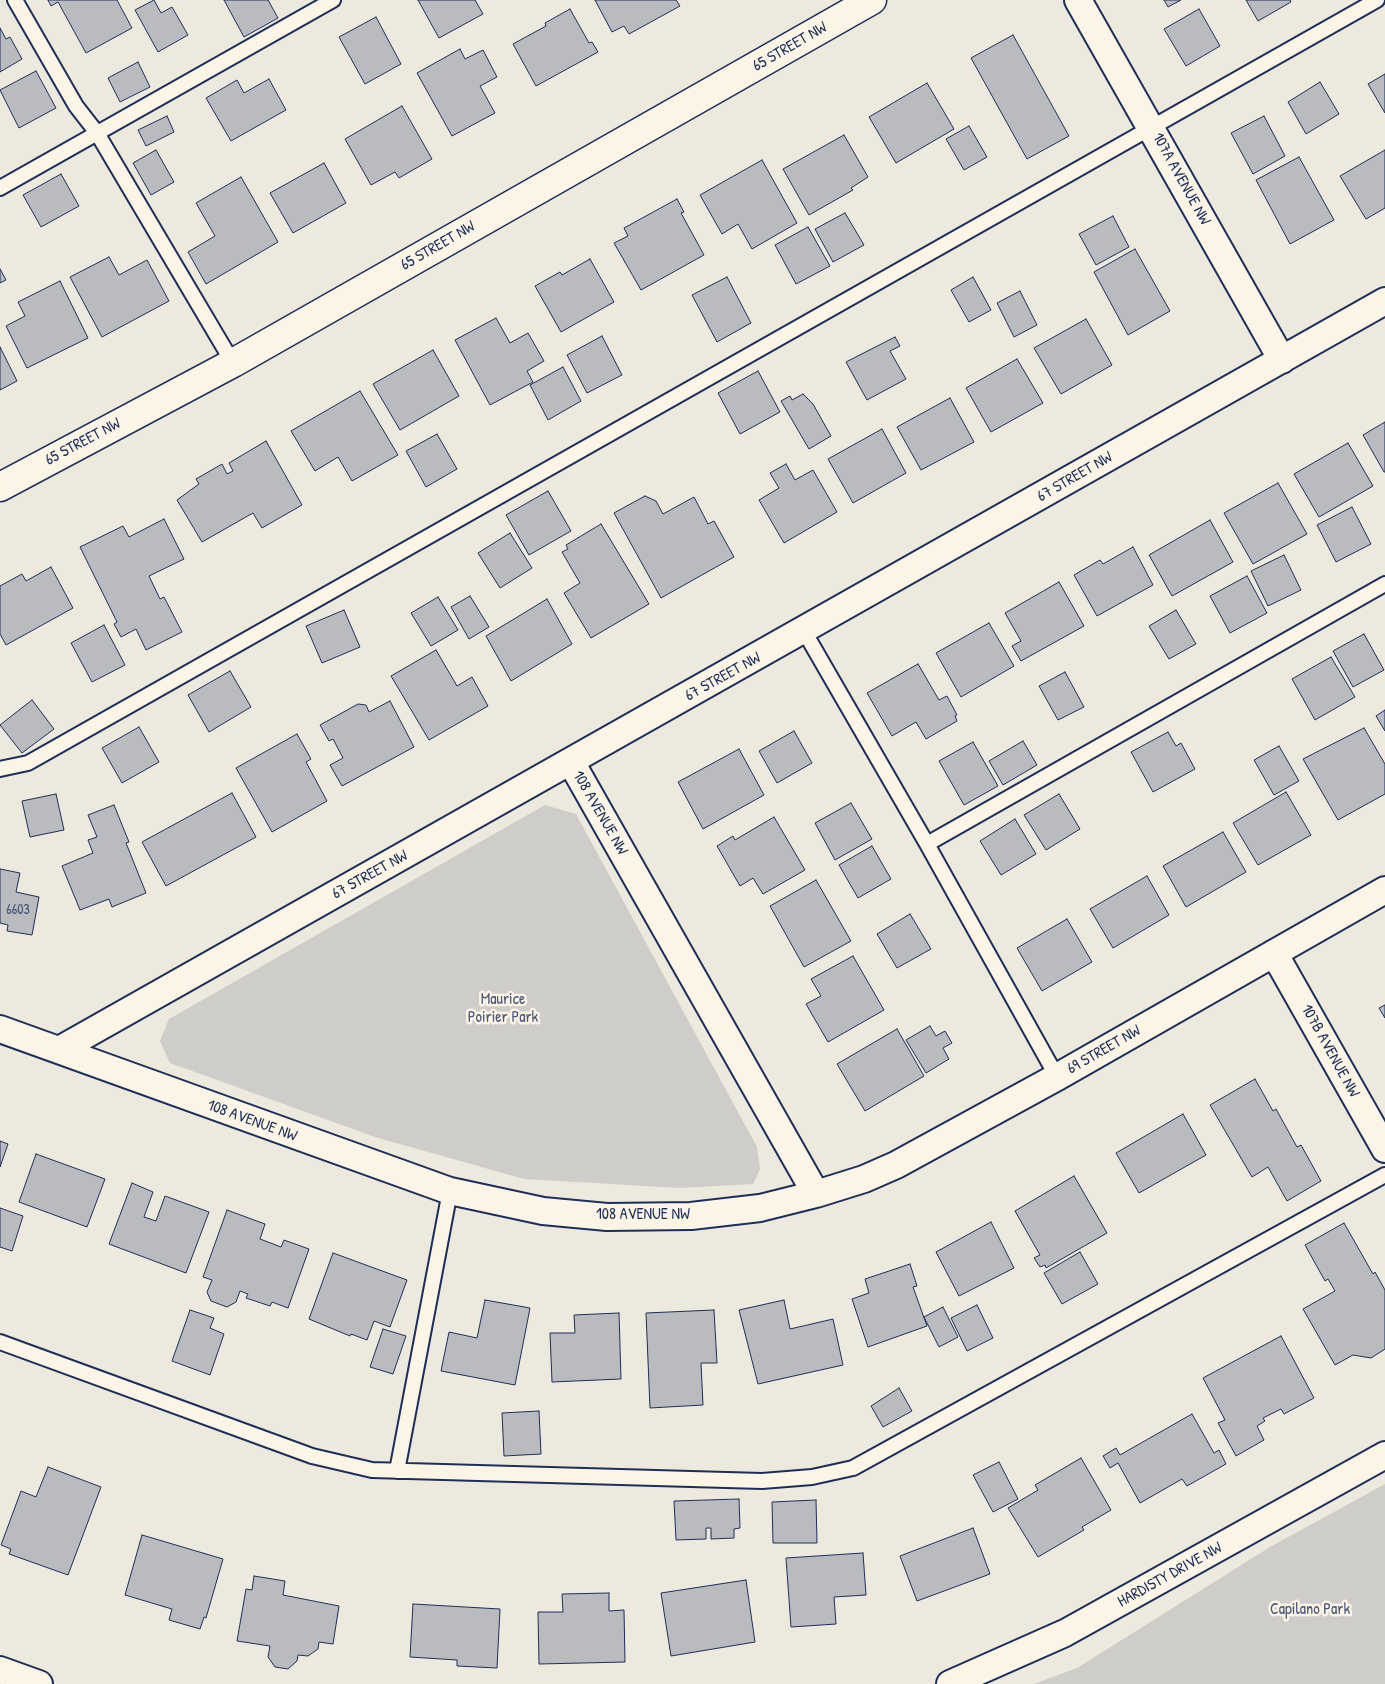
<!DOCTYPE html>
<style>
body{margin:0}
canvas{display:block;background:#eee9dd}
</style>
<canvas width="1385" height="1684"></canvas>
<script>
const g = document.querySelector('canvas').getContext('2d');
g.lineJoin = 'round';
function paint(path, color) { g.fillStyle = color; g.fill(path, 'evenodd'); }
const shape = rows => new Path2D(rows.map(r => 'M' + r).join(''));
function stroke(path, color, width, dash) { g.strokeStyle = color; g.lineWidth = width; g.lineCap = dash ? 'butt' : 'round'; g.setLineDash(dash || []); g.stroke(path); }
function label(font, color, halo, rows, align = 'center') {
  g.font = font + ' "Patrick Hand",sans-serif'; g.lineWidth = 5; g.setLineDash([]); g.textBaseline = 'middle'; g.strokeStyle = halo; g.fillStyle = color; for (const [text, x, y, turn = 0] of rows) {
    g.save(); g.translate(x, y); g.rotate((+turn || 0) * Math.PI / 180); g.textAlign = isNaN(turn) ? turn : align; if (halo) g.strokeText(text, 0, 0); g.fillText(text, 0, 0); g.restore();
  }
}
paint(shape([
 [545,805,576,814,757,1147,760,1169,753,1184,680,1188,524,1179,375,1137,170,1063,160,1041,169,1019],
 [1385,1484,1385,1684,1034,1684,1077,1668,1270,1547]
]), '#cfcdca');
const building = shape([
 [48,0,117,0,132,28,86,53,58,2,51,6,48,0],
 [154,0,161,13,172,7,188,35,158,52,135,10,154,0],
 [224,0,268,0,278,18,244,37,224,0],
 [418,0,475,0,483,14,439,38,418,0],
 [595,0,676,0,680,6,629,34,624,26,612,32,595,0],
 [1164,0,1181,0,1168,7,1164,0],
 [1246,0,1290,0,1291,2,1258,21,1246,0],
 [570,9,589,43,592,42,598,52,536,86,513,44,546,26,545,23,570,9],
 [1199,9,1220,46,1186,66,1164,29,1199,9],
 [376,17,401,64,365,84,339,37,376,17],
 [0,28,6,39,10,37,22,59,0,72,0,28],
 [1013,35,1069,136,1027,159,971,58,1013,35],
 [460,49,465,59,483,50,497,77,480,86,495,113,452,136,417,73,460,49],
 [138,62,150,87,120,102,108,78,138,62],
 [36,71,56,108,19,128,0,90,36,71],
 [1385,74,1385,113,1368,84,1385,74],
 [269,79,286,110,231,141,206,98,237,80,244,93,269,79],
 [1320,82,1339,114,1306,134,1288,102,1320,82],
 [927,83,954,129,896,163,869,117,927,83],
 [402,106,432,159,399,178,395,172,371,185,345,139,402,106],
 [167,116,174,132,146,146,138,130,167,116],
 [1264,116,1285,156,1253,174,1231,133,1264,116],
 [969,126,987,157,964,170,946,139,969,126],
 [844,135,868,177,851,188,853,190,809,215,783,169,844,135],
 [156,150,174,182,151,195,133,163,156,150],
 [1385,150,1385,208,1366,219,1340,176,1385,150],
 [1299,157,1334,220,1290,244,1256,180,1299,157],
 [762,160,797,223,752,249,738,224,722,234,700,195,762,160],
 [324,163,346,203,293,233,270,193,324,163],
 [61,174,79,206,41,227,23,195,61,174],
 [241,177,278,242,206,284,188,252,215,236,196,203,241,177],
 [677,199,684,212,681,213,704,255,641,290,614,243,628,236,624,228,677,199],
 [845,213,864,245,833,262,815,229,845,213],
 [1113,216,1129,247,1096,265,1079,234,1113,216],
 [808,227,830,266,796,284,775,245,808,227],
 [1135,249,1170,311,1128,335,1094,272,1135,249],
 [109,257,119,275,147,260,169,301,102,337,70,277,109,257],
 [590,259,614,302,561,332,535,286,560,272,562,275,590,259],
 [0,269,6,280,0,283,0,269],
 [727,277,751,323,717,342,692,295,727,277],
 [973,277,991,310,969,322,951,290,973,277],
 [60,281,88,338,27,368,6,326,25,316,18,302,60,281],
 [1020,291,1037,325,1014,337,997,303,1020,291],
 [496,318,510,343,528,333,544,361,527,371,533,382,490,405,455,340,496,318],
 [1086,319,1112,365,1061,394,1034,348,1086,319],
 [602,336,622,375,587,393,567,355,602,336],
 [895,337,900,346,890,351,906,379,867,400,846,362,895,337],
 [0,347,17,381,0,390,0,347],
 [433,350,459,396,400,430,373,384,433,350],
 [1017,359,1043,403,991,432,966,388,1017,359],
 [563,367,581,401,548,420,530,385,563,367],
 [758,371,780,412,740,434,718,393,758,371],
 [360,391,398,455,352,481,338,457,315,471,291,431,360,391],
 [803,394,813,404,831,436,809,449,781,401,790,396,792,400,803,394],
 [950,398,974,442,921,470,897,427,950,398],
 [1385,422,1385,472,1384,472,1363,435,1385,422],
 [882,429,906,473,853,503,828,459,882,429],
 [437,434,457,469,426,487,406,451,437,434],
 [266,441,302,505,262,528,253,513,202,542,177,500,199,484,196,479,222,464,227,474,233,471,229,463,266,441],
 [1348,443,1373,486,1319,517,1294,474,1348,443],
 [786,464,795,480,813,470,837,512,784,543,759,500,779,488,770,473,786,464],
 [1278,483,1307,534,1253,564,1224,513,1278,483],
 [548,491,571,531,529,555,506,515,548,491],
 [645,496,656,501,663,514,694,497,708,524,714,521,734,557,661,598,614,513,645,496],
 [1352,507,1371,544,1336,562,1317,525,1352,507],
 [164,519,184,559,149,576,160,599,164,597,182,632,146,650,136,629,121,637,114,624,117,622,80,547,123,526,129,537,164,519],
 [1210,520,1233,562,1172,596,1149,555,1210,520],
 [601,524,649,604,591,638,564,593,580,583,562,552,568,549,566,545,601,524],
 [510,533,532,568,500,588,478,553,510,533],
 [1133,547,1153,585,1097,616,1074,575,1100,560,1103,564,1133,547],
 [1284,555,1301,590,1268,606,1251,571,1284,555],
 [51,567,73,608,6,645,0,634,0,586,22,574,26,581,51,567],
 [1247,576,1267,613,1230,633,1210,596,1247,576],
 [1059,582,1084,626,1021,661,1012,646,1021,641,1005,613,1059,582],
 [470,596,489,627,469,639,451,607,470,596],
 [438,597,458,630,431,646,411,613,438,597],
 [547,599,572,644,511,681,486,636,547,599],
 [344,610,360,647,322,663,306,626,344,610],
 [1176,610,1196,644,1169,659,1149,626,1176,610],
 [989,623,1014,666,961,697,936,653,989,623],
 [104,625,125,665,92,682,71,643,104,625],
 [1364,634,1384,670,1353,687,1333,651,1364,634],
 [436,650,457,686,472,677,488,706,429,740,391,676,436,650],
 [1331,657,1355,697,1315,720,1292,679,1331,657],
 [918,664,939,700,947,696,957,715,955,716,957,721,926,739,916,722,892,736,867,693,918,664],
 [230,671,251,707,209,732,188,695,230,671],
 [1065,672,1084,707,1058,720,1039,686,1065,672],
 [32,700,54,729,22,753,0,725,32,700],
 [390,701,414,747,342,786,330,765,343,758,333,739,329,741,320,725,358,704,366,705,369,712,390,701],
 [1385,710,1385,731,1376,716,1385,710],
 [139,727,159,762,122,783,102,748,139,727],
 [1364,728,1385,764,1385,794,1338,820,1303,759,1364,728],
 [794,731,812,763,777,783,759,751,794,731],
 [1168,732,1176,746,1181,743,1195,769,1153,792,1131,752,1168,732],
 [297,734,311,759,306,762,327,801,272,832,236,768,297,734],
 [1023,741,1037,765,1003,785,989,761,1023,741],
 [973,742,998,786,964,805,939,761,973,742],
 [1279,746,1299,781,1274,795,1254,760,1279,746],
 [739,749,764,795,703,829,678,782,739,749],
 [1286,792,1311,835,1258,865,1233,823,1286,792],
 [232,793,256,837,166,886,142,842,232,793],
 [56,794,64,830,30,837,22,801,56,794],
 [1059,794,1080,829,1046,850,1024,815,1059,794],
 [851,803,872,839,835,860,815,823,851,803],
 [114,805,129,842,126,843,146,893,112,907,109,899,80,910,62,866,93,853,88,840,97,837,88,815,114,805],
 [774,817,805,870,763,894,753,878,740,886,717,846,733,836,735,840,774,817],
 [1015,819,1036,854,1001,875,980,841,1015,819],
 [1223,832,1246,872,1186,907,1163,866,1223,832],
 [872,846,891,879,858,898,839,865,872,846],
 [0,869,20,873,16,892,39,897,32,935,7,931,8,925,0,923,0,869],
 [1147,876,1169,915,1113,948,1090,909,1147,876],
 [816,880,851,941,804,967,770,906,816,880],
 [910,914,931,949,897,968,877,934,910,914],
 [1067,919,1092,962,1042,991,1017,948,1067,919],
 [853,956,884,1010,828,1042,806,1004,821,996,811,979,853,956],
 [1385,1005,1385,1018,1379,1008,1385,1005],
 [930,1026,936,1036,945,1031,952,1043,943,1048,949,1059,926,1073,906,1040,930,1026],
 [897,1029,924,1076,865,1111,837,1064,897,1029],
 [1255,1079,1273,1111,1276,1109,1297,1147,1301,1145,1321,1181,1287,1201,1268,1167,1252,1177,1210,1105,1255,1079],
 [1183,1114,1206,1155,1139,1193,1116,1153,1183,1114],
 [0,1141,8,1144,0,1167,0,1141],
 [36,1154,105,1179,87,1227,19,1202,36,1154],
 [1074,1176,1107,1233,1046,1268,1045,1265,1040,1267,1034,1258,1040,1255,1015,1211,1074,1176],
 [132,1183,153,1192,144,1217,156,1221,165,1196,209,1212,186,1273,109,1244,132,1183],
 [0,1208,23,1216,12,1251,0,1247,0,1208],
 [227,1210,265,1224,260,1239,281,1247,284,1240,309,1249,288,1308,272,1302,270,1306,246,1298,248,1294,240,1291,236,1302,227,1307,211,1301,207,1292,212,1280,203,1277,227,1210],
 [991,1222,1014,1268,959,1296,936,1252,991,1222],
 [1344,1223,1373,1274,1375,1272,1385,1290,1385,1349,1371,1358,1353,1355,1335,1365,1303,1309,1335,1291,1328,1279,1325,1281,1305,1245,1344,1223],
 [1080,1252,1098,1284,1062,1304,1044,1273,1080,1252],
 [333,1253,407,1280,390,1327,374,1321,367,1340,351,1334,350,1336,309,1319,333,1253],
 [910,1264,917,1286,913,1287,927,1326,868,1347,852,1299,869,1293,865,1279,910,1264],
 [485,1300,530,1308,515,1385,441,1371,449,1332,477,1338,485,1300],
 [784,1300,790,1329,833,1319,843,1365,758,1384,739,1310,784,1300],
 [977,1305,993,1338,967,1351,951,1318,977,1305],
 [943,1307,958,1337,939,1347,924,1317,943,1307],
 [190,1310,214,1318,210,1328,224,1334,210,1375,172,1361,190,1310],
 [714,1310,717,1363,701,1363,703,1405,650,1408,646,1313,714,1310],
 [619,1313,621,1379,552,1382,550,1333,575,1333,574,1315,619,1313],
 [383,1329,406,1336,393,1374,370,1367,383,1329],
 [1281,1336,1314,1398,1284,1414,1281,1409,1263,1418,1265,1421,1257,1426,1264,1440,1236,1456,1218,1423,1225,1420,1203,1378,1281,1336],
 [899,1388,912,1411,883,1427,871,1406,899,1388],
 [539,1411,541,1454,504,1456,502,1413,539,1411],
 [1192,1414,1214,1453,1219,1450,1226,1464,1187,1486,1182,1479,1140,1503,1118,1463,1110,1468,1103,1456,1116,1448,1120,1455,1192,1414],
 [1081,1458,1111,1510,1082,1527,1084,1530,1038,1557,1008,1508,1038,1490,1035,1485,1081,1458],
 [999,1462,1018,1499,993,1512,973,1475,999,1462],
 [48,1467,101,1487,68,1575,9,1554,11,1549,1,1545,21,1491,36,1497,48,1467],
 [739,1499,740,1528,734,1529,734,1538,711,1539,711,1528,706,1528,706,1539,676,1540,674,1501,739,1499],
 [816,1500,817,1543,773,1543,772,1502,816,1500],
 [973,1528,990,1574,917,1601,900,1556,973,1528],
 [142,1535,223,1559,206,1618,204,1617,200,1629,169,1620,172,1609,125,1595,142,1535],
 [863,1553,866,1595,834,1597,836,1624,791,1627,786,1558,863,1553],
 [254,1576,285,1581,283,1595,339,1606,333,1644,319,1642,318,1649,308,1656,298,1655,297,1661,288,1669,275,1667,268,1657,270,1646,237,1641,246,1589,252,1590,254,1576],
 [746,1580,755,1642,671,1656,661,1593,746,1580],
 [609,1593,609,1611,624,1610,625,1662,539,1664,538,1612,563,1612,562,1594,609,1593],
 [413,1604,500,1609,497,1668,457,1666,457,1660,410,1657,413,1604]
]);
paint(building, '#babbbe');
stroke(building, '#1b2f5e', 1);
const service = shape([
 [15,0,76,106,97,133,233,363],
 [0,188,333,0],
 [804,631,927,844,1057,1077],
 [0,769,28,763,1377,0],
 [927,844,1385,584],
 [0,1342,312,1456,372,1470,762,1481,812,1477,853,1468,1385,1175],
 [397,1471,450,1191]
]);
const minor = shape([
 [1078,0,1282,360],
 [571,762,816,1194],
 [1274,953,1385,1149],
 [0,1029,450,1191,543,1211,607,1217,691,1216,760,1208,816,1194,864,1179,896,1165,1057,1077,1385,890],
 [59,1050,1385,301],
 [0,1670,39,1684],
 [950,1684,1065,1633,1385,1455]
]);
const tertiary = shape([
 [0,487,233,363,872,0]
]);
stroke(service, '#1b2f5e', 18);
stroke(minor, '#1b2f5e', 30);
stroke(tertiary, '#1b2f5e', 31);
stroke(service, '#fcf5e5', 14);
stroke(minor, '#fcf5e5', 26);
stroke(tertiary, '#fcf5e5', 28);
label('14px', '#435276', null, [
 ["6603",18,910]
]);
label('16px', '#1b2f5e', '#fcf5e5', [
 ["65 STREET NW",790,47,-30],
 ["107A AVENUE NW",1181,179,61],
 ["65 STREET NW",438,246,-30],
 ["65 STREET NW",83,442,-28],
 ["67 STREET NW",1075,477,-30],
 ["67 STREET NW",723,677,-29],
 ["108 AVENUE NW",600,813,60],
 ["67 STREET NW",370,875,-29],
 ["69 STREET NW",1104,1050,-30],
 ["107B AVENUE NW",1330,1051,61],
 ["108 AVENUE NW",252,1121,20],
 ["108 AVENUE NW",643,1215],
 ["HARDISTY DRIVE NW",1170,1575,-29]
]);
label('16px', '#485679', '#fcf5e5', [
 ["Maurice",503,1000],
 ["Poirier Park",503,1018],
 ["Capilano Park",1310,1610]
]);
</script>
